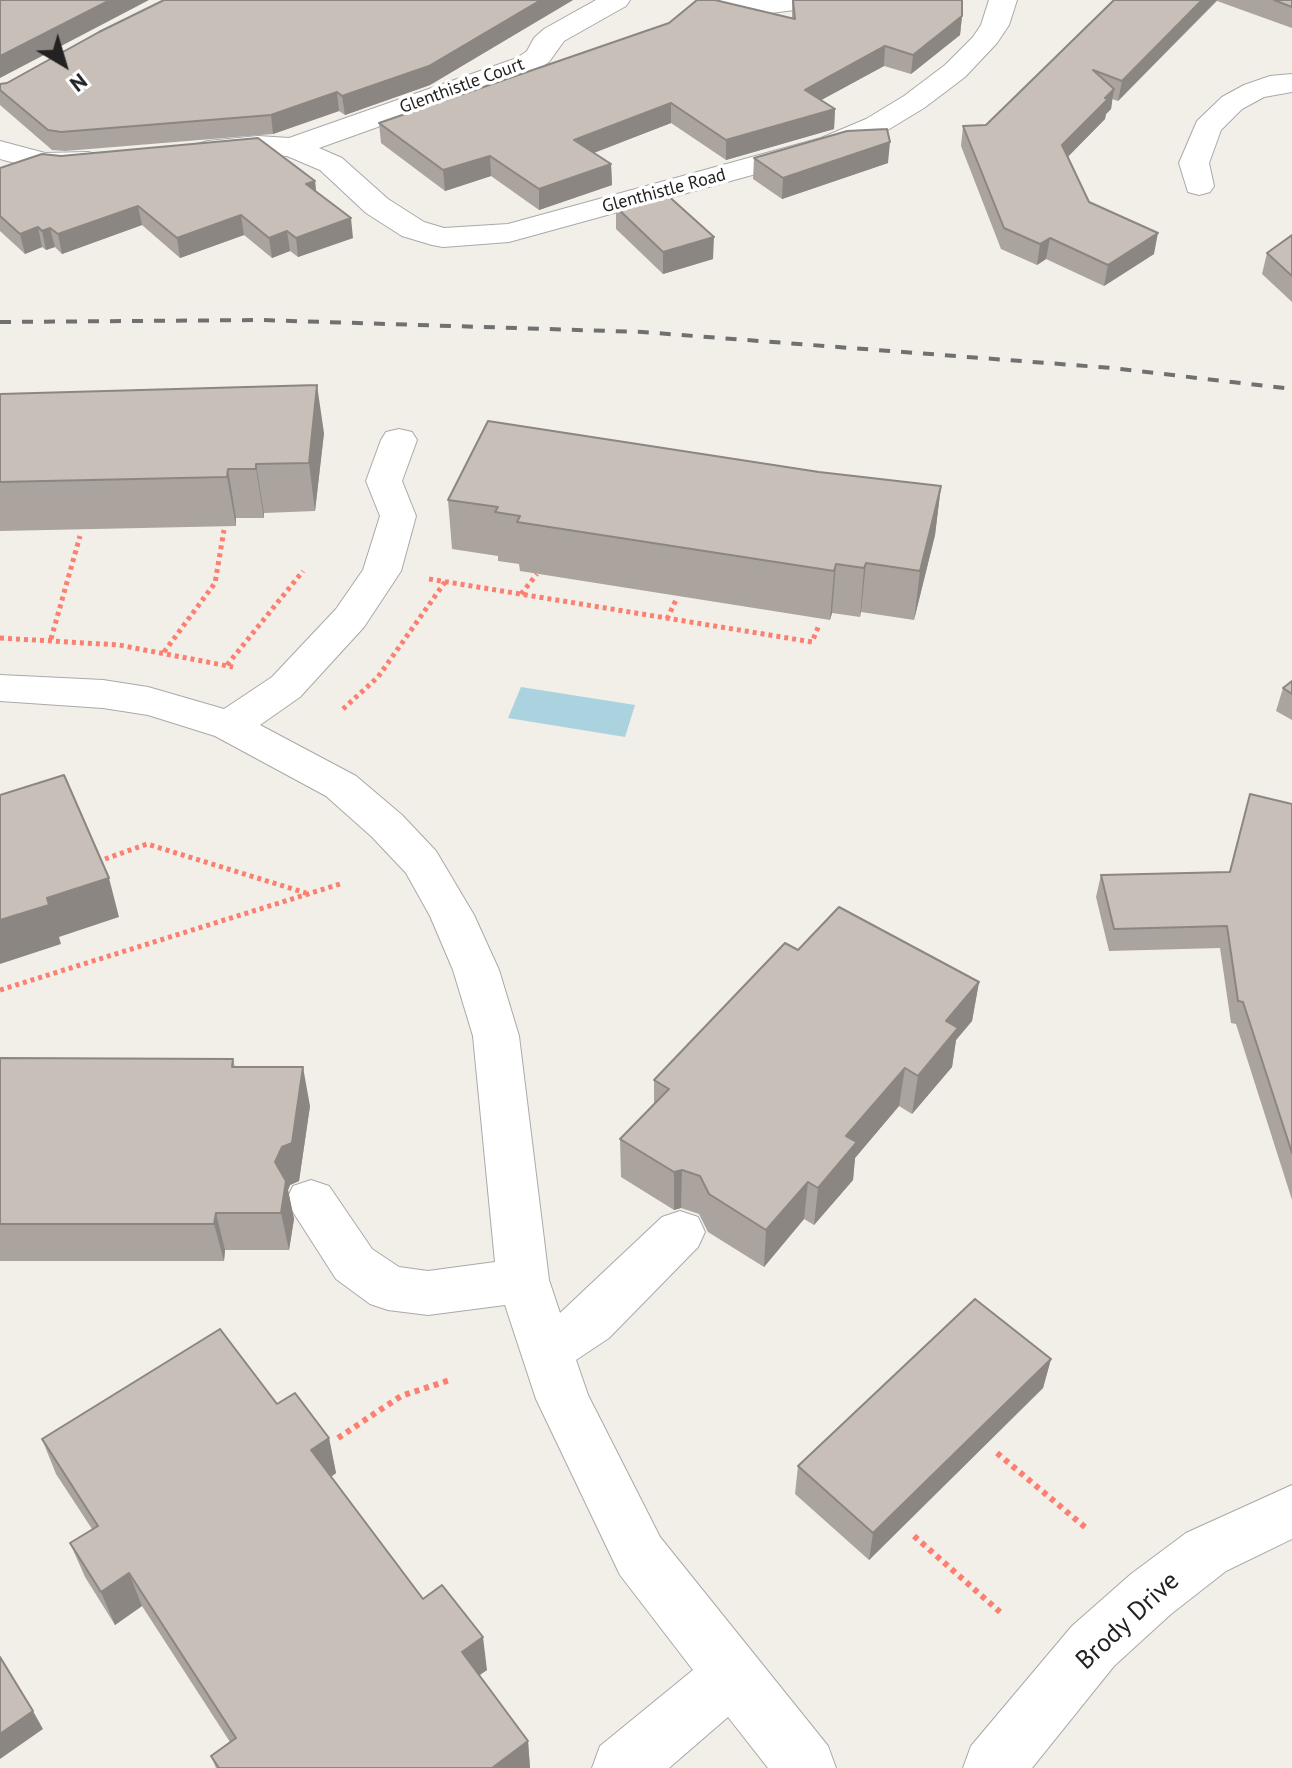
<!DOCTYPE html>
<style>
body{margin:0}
#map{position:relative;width:1292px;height:1768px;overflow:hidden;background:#f2efe9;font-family:"PT Sans",sans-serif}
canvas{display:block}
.north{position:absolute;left:24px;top:24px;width:80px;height:80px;-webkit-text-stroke:6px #fff;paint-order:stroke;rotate:142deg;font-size:22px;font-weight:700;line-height:32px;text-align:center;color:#222}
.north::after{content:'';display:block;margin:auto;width:28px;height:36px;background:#222;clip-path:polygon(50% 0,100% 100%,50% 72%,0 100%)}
</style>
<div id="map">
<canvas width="1292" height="1768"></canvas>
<div class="north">N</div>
</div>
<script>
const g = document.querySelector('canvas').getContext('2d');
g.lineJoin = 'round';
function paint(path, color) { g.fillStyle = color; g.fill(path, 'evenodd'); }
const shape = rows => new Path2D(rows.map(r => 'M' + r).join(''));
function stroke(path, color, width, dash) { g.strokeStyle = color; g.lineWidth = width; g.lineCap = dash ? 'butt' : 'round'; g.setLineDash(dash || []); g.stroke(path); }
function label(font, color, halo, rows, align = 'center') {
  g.font = font + ' "PT Sans",sans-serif'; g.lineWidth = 7; g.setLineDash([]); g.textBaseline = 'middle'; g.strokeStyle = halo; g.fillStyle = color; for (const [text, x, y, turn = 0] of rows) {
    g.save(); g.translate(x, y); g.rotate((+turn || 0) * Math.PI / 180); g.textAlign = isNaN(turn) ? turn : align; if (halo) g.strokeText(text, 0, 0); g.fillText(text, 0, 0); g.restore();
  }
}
paint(shape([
 [521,687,635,705,625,737,508,718]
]), '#aad3df');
const minor = shape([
 [596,0,630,0,626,6,564,41,549,62,537,70,319,148,342,158,388,199,424,222,444,228,508,224,821,138,866,119,904,96,945,65,973,37,981,25,989,0,1017,0,1009,25,997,43,965,77,924,108,886,131,843,150,509,242,443,247,432,245,402,236,366,213,320,170,287,156,258,154,208,159,197,156,193,150,197,144,208,141,258,136,289,138,517,58,527,51,534,38,544,29,596,0],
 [710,0,805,0,795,10,754,15,714,6,710,0],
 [1292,74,1292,92,1264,97,1242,109,1221,130,1209,163,1214,186,1210,192,1199,195,1188,192,1179,163,1197,121,1222,97,1244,85,1270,76,1292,74],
 [0,141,45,153,88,152,99,155,103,161,99,167,88,170,44,171,0,159,0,141],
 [399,429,412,432,417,440,402,481,416,516,401,571,364,627,300,697,260,725,356,776,402,815,436,851,474,915,499,970,519,1036,549,1280,560,1313,662,1217,680,1211,698,1217,705,1232,698,1247,609,1338,576,1360,588,1395,660,1537,828,1746,836,1768,768,1768,728,1717,669,1768,592,1768,600,1746,693,1670,620,1575,536,1399,505,1305,428,1315,388,1310,370,1304,336,1279,286,1201,293,1186,311,1180,329,1186,372,1249,399,1267,428,1271,495,1262,473,1036,453,970,430,916,406,873,372,837,326,796,215,736,148,715,103,708,0,701,0,675,103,680,148,687,224,709,272,677,336,609,363,570,380,516,366,481,381,440,386,432,399,429],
 [1292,1485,1292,1539,1226,1571,1171,1614,1114,1666,1032,1768,963,1768,971,1746,1072,1626,1131,1574,1186,1533,1292,1485]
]);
stroke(minor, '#a9a9a9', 2);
stroke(shape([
 [429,579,812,642,819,625],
 [521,594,537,574],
 [667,619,676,600],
 [0,638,119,645,233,667],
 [51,639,80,536],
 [164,652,215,583,224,530],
 [227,665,303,571],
 [343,709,378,677,445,582],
 [105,859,147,844,306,893],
 [0,990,340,884]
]), '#fa8072', 5, [4, 4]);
stroke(shape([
 [338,1438,401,1396,450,1380],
 [997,1453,1086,1528],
 [914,1536,1000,1612]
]), '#fa8072', 6, [5, 5]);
paint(minor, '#fff');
stroke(shape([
 [0,322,261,320,642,332,1112,368,1292,389]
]), '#707070', 4, [11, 11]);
paint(shape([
 [164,0,573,0,430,85,345,115,339,111,273,134,65,151,52,150,0,105,0,84,7,83],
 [792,0,962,0,962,16,960,35,911,74,884,66,821,100,835,109,834,129,726,160,671,123,594,153,611,164,612,185,539,210,491,176,445,191,381,143,379,123,669,23,792,18],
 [1113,0,1292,0,1292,28,1217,1,1118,101,1112,99,1111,109,1106,114,1105,119,1067,157,1089,202,1154,254,1104,286,1046,259,1037,265,1001,249,961,146,963,126,986,125],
 [754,158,888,163,782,199,753,179],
 [0,168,315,181,316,191,353,238,298,257,290,251,272,258,244,235,180,258,142,225,62,254,55,247,46,250,42,247,25,254,0,231],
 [616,207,713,259,663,274,616,229],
 [1292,235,1292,302,1262,274,1267,253],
 [0,394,324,433,315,511,264,513,264,518,236,518,236,526,0,531],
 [819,472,941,486,935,535,914,620,861,612,860,617,832,613,830,620,520,571,519,564,498,561,498,556,452,549,448,500],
 [1292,681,1292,720,1276,711,1283,688],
 [1250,794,1292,804,1292,1200,1236,1024,1231,1023,1220,948,1109,951,1096,897,1101,875,1229,872],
 [798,950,979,982,972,1021,956,1040,952,1067,912,1114,899,1106,855,1158,853,1180,814,1225,804,1219,764,1267,708,1232,699,1214,681,1208,674,1210,621,1177,620,1139,654,1104,654,1080],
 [0,1058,233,1059,235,1067,310,1106,299,1181,290,1185,288,1190,294,1219,289,1250,225,1250,224,1261,0,1261],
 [1051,1359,1043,1388,869,1560,795,1494,798,1466],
 [277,1404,329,1438,336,1473,331,1477,423,1599,487,1670,479,1675,528,1741,530,1768,216,1768,211,1756,230,1742,142,1606,115,1625,85,1577,70,1543,92,1529,56,1474,42,1439]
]), '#aba49e');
paint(shape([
 [110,0,149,0,0,78,0,56],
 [541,0,573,0,430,85,345,115,342,96],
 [1202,0,1217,0,1118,101,1122,81],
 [962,16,960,35,911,74,913,55],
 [885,46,884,66,803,110,805,90],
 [1114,89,1111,109,1106,114,1105,119,1059,166,1062,145],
 [337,92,339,111,273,134,271,115],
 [671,103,671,123,575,160,574,140],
 [835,109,834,129,726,160,726,140],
 [890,142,888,163,782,199,783,178],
 [490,156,491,176,445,191,443,170],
 [611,164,612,185,539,210,539,189],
 [315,181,317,201,306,184],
 [138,206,142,225,62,254,58,234],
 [241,215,244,235,180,258,177,238],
 [351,218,353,238,298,257,296,238],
 [38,227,42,247,25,254,20,234],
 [50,228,55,247,46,250,42,231],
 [287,231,290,251,272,258,269,238],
 [1158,233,1154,254,1104,286,1108,265],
 [714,237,713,259,663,274,663,252],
 [1050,238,1046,259,1037,265,1040,244],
 [317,385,324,433,315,511,309,463],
 [256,464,264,513,264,518,256,469],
 [228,469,236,518,236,526,227,477],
 [941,486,935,535,914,620,920,571],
 [866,563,861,612,860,617,864,568],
 [836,564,832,613,830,620,834,571],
 [109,878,119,917,59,937,61,944,0,964,0,920,47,898],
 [979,982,972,1021,956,1040,952,1067,912,1114,918,1076,946,1021],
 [303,1067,310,1106,299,1181,290,1185,288,1190,294,1219,289,1250,281,1213,275,1162,282,1147],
 [905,1068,899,1106,855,1158,853,1180,814,1225,818,1188,846,1136],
 [682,1170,681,1208,674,1210,674,1172],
 [808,1182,804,1219,764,1267,766,1230],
 [216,1213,225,1250,224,1261,214,1224],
 [1051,1359,1043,1388,869,1560,873,1533],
 [329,1438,336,1473,319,1485,311,1450],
 [129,1573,142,1606,115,1625,101,1592],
 [483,1637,487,1670,467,1684,462,1652],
 [33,1711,43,1729,0,1759,0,1734],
 [528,1741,530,1768,492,1768]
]), '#8b8681');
const building = shape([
 [0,0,110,0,0,56,0,0],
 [164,0,541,0,429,66,342,96,337,92,271,115,61,132,48,130,0,90,0,84,7,83,99,32,164,0],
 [697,0,715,0,795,19,793,0,962,0,962,16,913,55,885,46,805,90,835,109,726,140,671,103,574,140,611,164,539,189,490,156,443,170,379,123,669,23,697,0],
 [1114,0,1202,0,1122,81,1093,70,1114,89,1105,98,1108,99,1062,145,1089,202,1158,233,1108,265,1050,238,1040,244,1004,228,963,126,986,125,1114,0],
 [1274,0,1292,0,1292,7,1274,0],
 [887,129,890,142,783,178,754,158,847,131,887,129],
 [258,138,315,181,306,184,351,218,296,238,287,231,269,238,241,215,177,238,138,206,58,234,50,228,42,231,38,227,20,234,0,216,0,168,42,154,61,156,258,138],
 [665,193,714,237,663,252,616,207,665,193],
 [1292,235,1292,276,1267,253,1292,235],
 [317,385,309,463,256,464,256,469,228,469,227,477,0,482,0,394,317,385],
 [488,421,819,472,941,486,920,571,866,563,864,568,836,564,834,571,517,522,520,516,495,512,498,507,448,500,488,421],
 [1292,681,1292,694,1283,688,1292,681],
 [64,775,109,878,47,898,49,905,0,920,0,795,64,775],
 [1250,794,1292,804,1292,1153,1243,1002,1238,1001,1227,926,1114,929,1101,875,1230,872,1250,794],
 [839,907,979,982,946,1021,958,1028,918,1076,905,1068,846,1136,857,1142,818,1188,808,1182,766,1230,709,1194,700,1176,682,1170,674,1172,620,1139,669,1089,654,1080,785,943,798,950,839,907],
 [0,1058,233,1059,232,1067,303,1067,292,1143,282,1147,275,1162,286,1181,281,1213,216,1213,214,1224,0,1224,0,1058],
 [975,1299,1051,1359,873,1533,798,1466,975,1299],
 [220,1329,277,1404,295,1393,329,1438,311,1450,423,1599,442,1585,483,1637,462,1652,528,1741,492,1768,219,1768,211,1756,236,1738,129,1573,101,1592,70,1543,98,1526,42,1439,220,1329],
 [0,1657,33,1711,0,1734,0,1657]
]);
paint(building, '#c7bfb8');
stroke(building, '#8b8681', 2);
label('18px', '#222', '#fff', [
 ["Glenthistle Court",462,86,-20],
 ["Glenthistle Road",664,191,-15]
]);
label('26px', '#222', '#fff', [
 ["Brody Drive",1128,1621,-43]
]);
</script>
